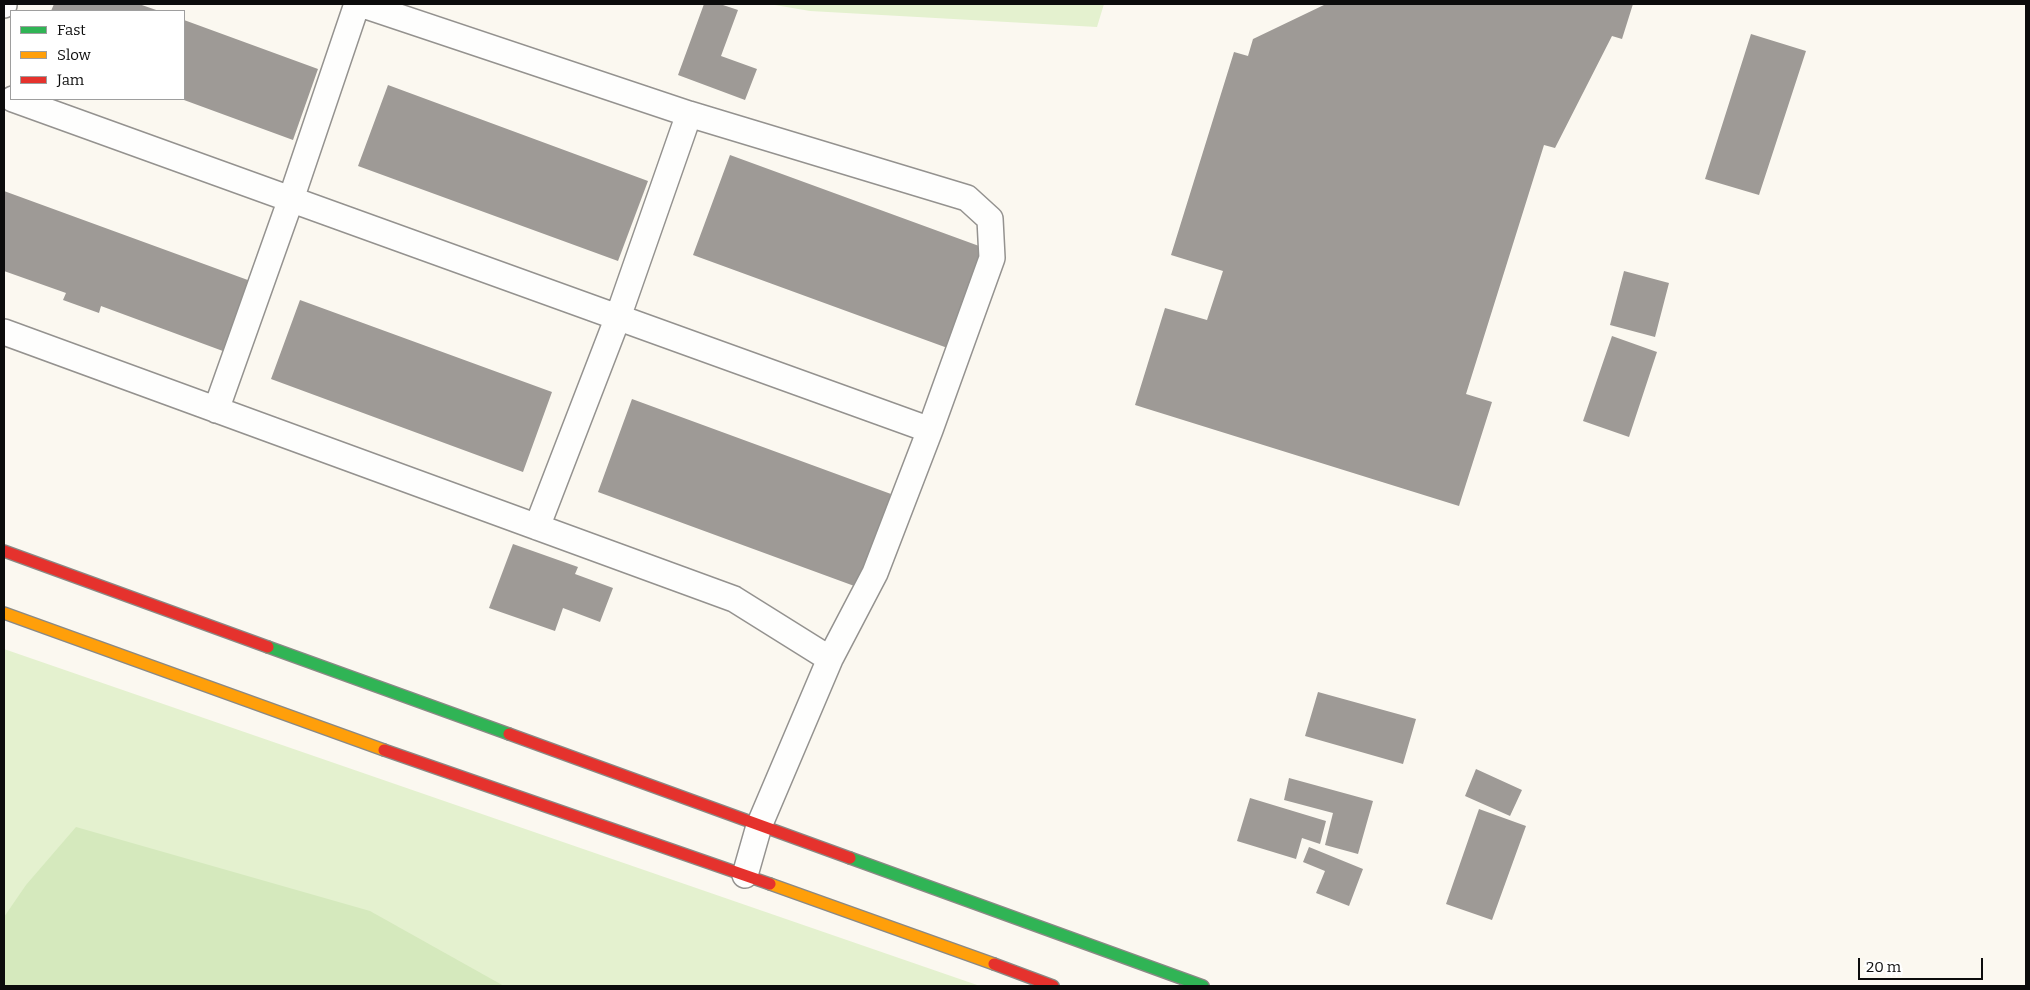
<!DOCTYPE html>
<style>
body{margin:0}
#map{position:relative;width:2030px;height:990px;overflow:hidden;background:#fbf8f0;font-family:Bitter,serif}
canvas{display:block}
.frame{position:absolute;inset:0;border:5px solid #0c0c0c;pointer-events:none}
.legend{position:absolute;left:10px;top:10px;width:175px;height:90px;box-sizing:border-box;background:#fff;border:1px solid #9e9e9e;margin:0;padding:6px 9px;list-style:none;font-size:15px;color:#0c0c0c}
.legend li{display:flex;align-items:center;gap:10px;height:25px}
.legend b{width:25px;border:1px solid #9e9e9e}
.scale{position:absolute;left:1858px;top:958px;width:125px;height:22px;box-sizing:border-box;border:2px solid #0c0c0c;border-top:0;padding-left:6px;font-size:15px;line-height:18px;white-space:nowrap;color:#0c0c0c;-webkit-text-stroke:4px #fff;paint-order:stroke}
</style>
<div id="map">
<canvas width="2030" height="990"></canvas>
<div class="frame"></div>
<ul class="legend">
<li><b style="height:6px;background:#30b455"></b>Fast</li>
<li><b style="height:6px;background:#ff9f0a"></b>Slow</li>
<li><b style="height:6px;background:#e5322d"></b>Jam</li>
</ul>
<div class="scale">20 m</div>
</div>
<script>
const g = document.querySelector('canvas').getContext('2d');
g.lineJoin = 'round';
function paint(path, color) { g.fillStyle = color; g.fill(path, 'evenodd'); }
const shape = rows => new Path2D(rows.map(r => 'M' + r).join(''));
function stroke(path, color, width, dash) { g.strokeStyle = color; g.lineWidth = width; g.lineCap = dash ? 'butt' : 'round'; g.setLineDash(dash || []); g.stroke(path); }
paint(shape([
 [769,4,1104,4,1097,27,810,11],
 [4,649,980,986,4,986]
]), '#e4f1cf');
paint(shape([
 [76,827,370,911,504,986,4,986,4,917,26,885]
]), '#d5e9bd');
paint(shape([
 [54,4,139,4,159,11,51,11],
 [704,4,720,4,738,10,721,56,757,69,745,100,678,75],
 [1326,4,1633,4,1622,39,1612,36,1555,148,1544,145,1466,394,1492,402,1459,506,1135,405,1165,308,1207,320,1223,271,1171,255,1234,52,1248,56,1253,39],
 [184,20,318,69,293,140,184,100],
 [1751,34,1806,51,1759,195,1705,179],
 [388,85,648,181,618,261,358,166],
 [730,155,990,250,953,350,693,255],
 [4,191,256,283,231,354,101,306,99,313,63,300,66,293,4,271],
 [1624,271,1669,283,1655,337,1610,325],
 [300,300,552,392,523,472,271,379],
 [1612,336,1657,352,1629,437,1583,421],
 [632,399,891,494,857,587,598,492],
 [513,544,578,567,575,574,613,588,600,622,563,608,555,631,489,608],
 [1318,692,1416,719,1403,764,1305,736],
 [1476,769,1522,790,1510,816,1465,796],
 [1289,778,1373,801,1358,854,1325,845,1333,813,1284,800],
 [1250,798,1326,821,1320,844,1302,838,1296,859,1237,841],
 [1479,809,1526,826,1492,920,1446,904],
 [1309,847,1363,869,1349,906,1316,893,1325,871,1303,862]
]), '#9e9a96');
const lane = shape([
 [360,4,689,114,967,198,990,219,992,258,930,430],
 [4,5,4,4],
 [13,99,930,430,875,573,830,659,759,826,745,875],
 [4,332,734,599,830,659],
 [216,410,291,199,357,4],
 [537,527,618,317,689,114]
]);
const fast = shape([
 [268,647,509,734],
 [850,858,1203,986]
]);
const slow = shape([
 [4,613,384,750],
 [770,884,994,964]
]);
const jam = shape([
 [4,551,268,647],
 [509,734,850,858],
 [384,750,770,884],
 [994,964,1053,986]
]);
stroke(lane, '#94928f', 28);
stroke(fast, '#8a8985', 14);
stroke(slow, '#8a8985', 14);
stroke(jam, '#8a8985', 14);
stroke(lane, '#fefefd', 25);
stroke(fast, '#30b455', 11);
stroke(slow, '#ff9f0a', 11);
stroke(jam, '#e5322d', 11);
</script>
